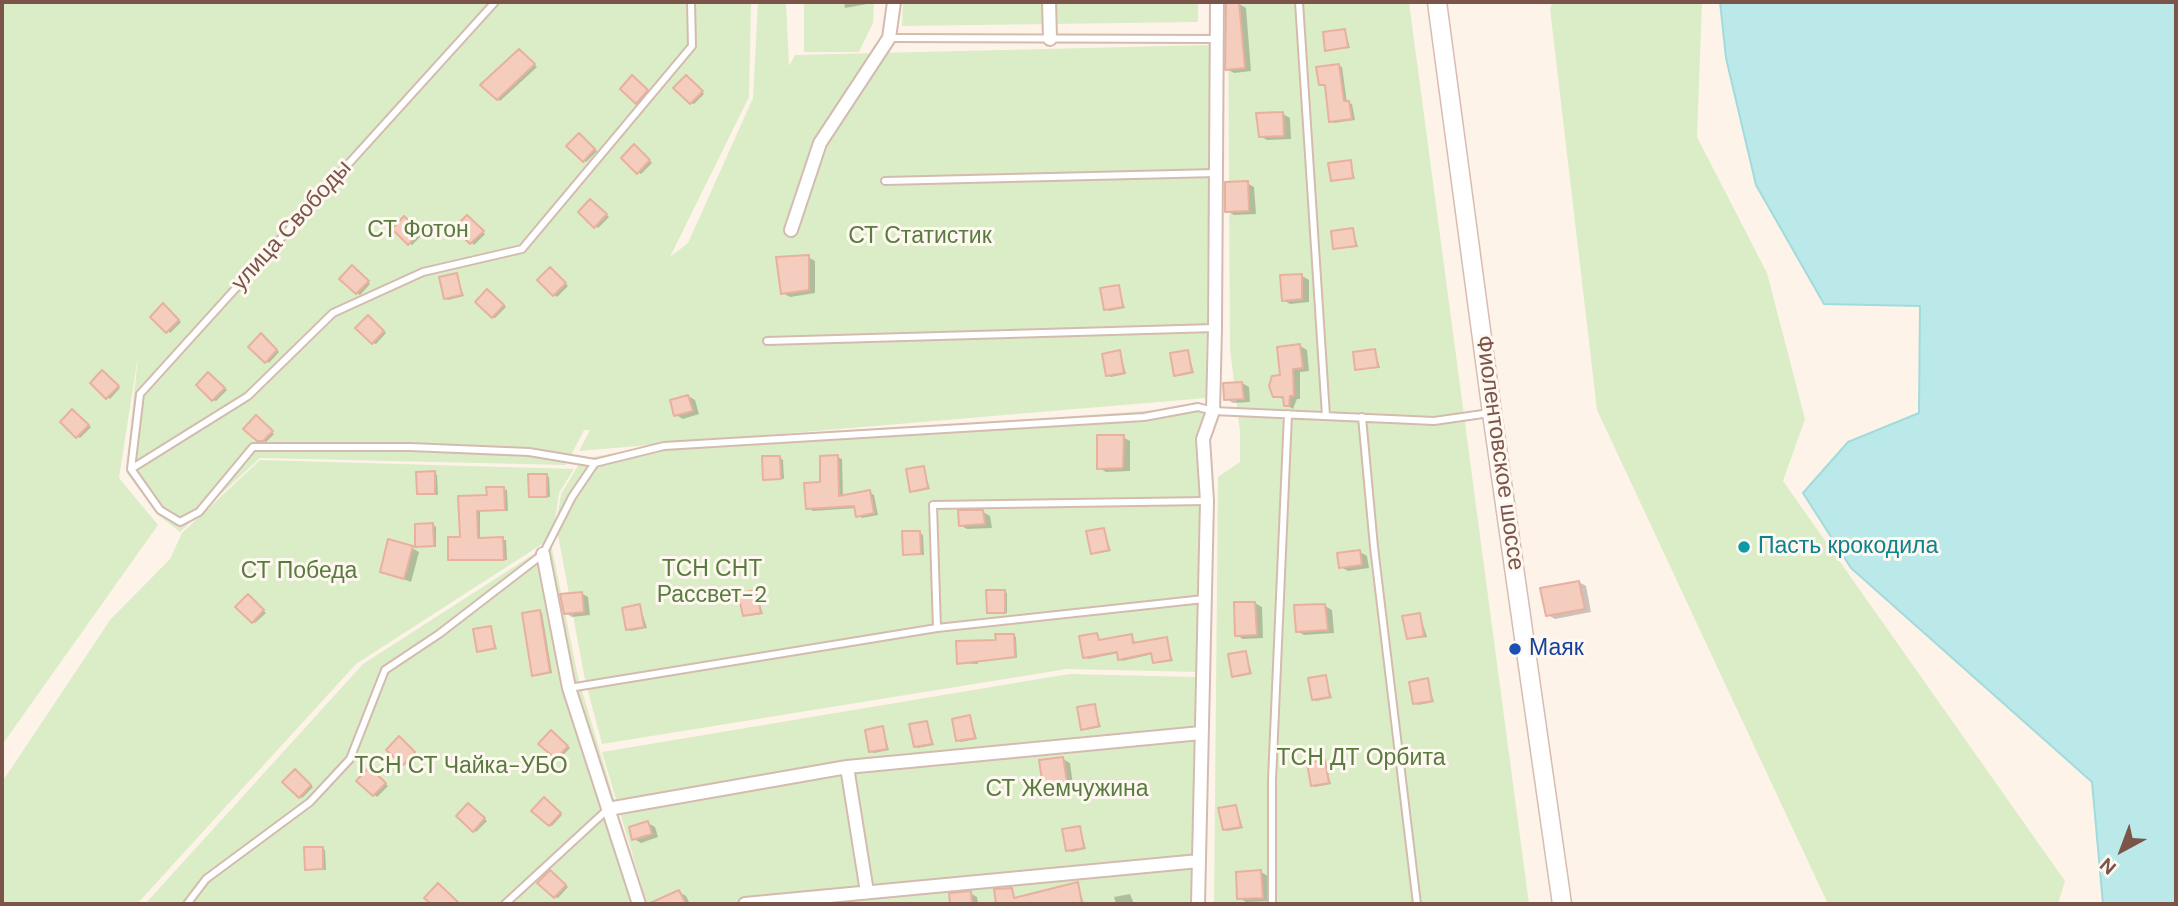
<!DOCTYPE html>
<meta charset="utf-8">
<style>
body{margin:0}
#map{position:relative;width:2178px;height:906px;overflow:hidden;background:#fef3e9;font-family:"DM Sans",sans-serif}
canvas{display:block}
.frame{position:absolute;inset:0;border:4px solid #7b554a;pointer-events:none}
.north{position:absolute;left:2087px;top:815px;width:70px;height:70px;-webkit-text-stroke:5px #fff8f1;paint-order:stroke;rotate:221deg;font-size:19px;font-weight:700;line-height:28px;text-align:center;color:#7b554a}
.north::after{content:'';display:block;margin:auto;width:24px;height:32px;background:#7b554a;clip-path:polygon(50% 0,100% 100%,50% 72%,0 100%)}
</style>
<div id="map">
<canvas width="2178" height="906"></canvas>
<div class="frame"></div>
<div class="north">N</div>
</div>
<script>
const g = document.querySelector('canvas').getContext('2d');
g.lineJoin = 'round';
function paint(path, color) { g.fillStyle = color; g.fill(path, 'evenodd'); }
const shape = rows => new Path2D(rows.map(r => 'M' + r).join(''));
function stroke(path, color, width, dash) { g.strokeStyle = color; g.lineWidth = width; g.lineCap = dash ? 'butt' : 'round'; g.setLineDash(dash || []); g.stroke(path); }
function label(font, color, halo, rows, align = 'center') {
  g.font = font + ' "DM Sans",sans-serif'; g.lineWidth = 6; g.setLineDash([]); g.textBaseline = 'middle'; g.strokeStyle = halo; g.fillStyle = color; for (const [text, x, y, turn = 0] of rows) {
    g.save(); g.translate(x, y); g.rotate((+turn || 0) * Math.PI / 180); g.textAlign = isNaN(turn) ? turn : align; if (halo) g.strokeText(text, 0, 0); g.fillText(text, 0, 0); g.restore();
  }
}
paint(shape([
 [2,2,751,2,749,97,670,257,688,243,753,98,758,2,786,2,789,66,795,55,1210,45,1206,398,579,451,590,430,584,430,566,465,260,458,180,532,158,515,126,472,138,356,119,478,158,525,2,745],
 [804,2,874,2,873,23,859,52,804,52],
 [903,2,1198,2,1198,22,902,26],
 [1228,2,1409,2,1529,904,1214,904,1218,477,1240,462,1240,432,1230,349],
 [1552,2,1702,2,1697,137,1767,273,1805,419,1783,481,2065,881,2058,904,1828,904,1597,410,1550,9],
 [1199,407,1210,410,1199,672,1067,669,602,744,585,680,556,524,561,494,582,459,649,447],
 [260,460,574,469,559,493,553,537,356,664,137,904,2,904,2,782,110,620,170,559,182,533],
 [551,543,578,677,645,904,145,904,363,664],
 [1069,674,1196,677,1191,904,647,904,602,752]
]), '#dbedc6');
const water = shape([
 [1720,2,2176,2,2176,904,2103,904,2092,782,1851,568,1803,493,1848,442,1919,413,1920,306,1824,304,1756,185,1726,58,1720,2]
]);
paint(water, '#bbe9ea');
stroke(water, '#a1dbdc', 2);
paint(shape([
 [844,2,867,2,867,4,845,8],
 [1239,4,1246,8,1251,71,1234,73,1227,69],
 [1345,31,1350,48,1327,50],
 [522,52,537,67,500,101,498,99],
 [1339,66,1342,67,1347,103,1352,104,1355,120,1334,123,1331,121,1327,86,1321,84],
 [635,79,649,93,640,104,637,103],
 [689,79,704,94,694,104,691,103],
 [1283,114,1290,118,1291,139,1267,140,1260,136],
 [582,137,597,151,586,162,584,160],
 [637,148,652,163,641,174,638,172],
 [1350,162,1355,179,1332,180],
 [1247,183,1254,187,1256,214,1234,215,1227,211],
 [593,203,609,217,598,228,595,226],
 [407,219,423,234,412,245,409,243],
 [470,219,485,234,474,245,457,228],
 [1353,230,1358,247,1335,248],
 [808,257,815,261,815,293,790,297,783,293],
 [355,269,370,284,360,295,357,293],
 [553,271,568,286,557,297,539,280],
 [456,275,464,296,448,300,445,298],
 [1302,276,1309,280,1309,302,1290,304,1283,300],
 [1118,287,1125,308,1109,311,1106,309],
 [490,293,506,307,495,318,493,317],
 [166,307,181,322,170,333,168,331],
 [371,319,386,333,376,344,373,343],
 [264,337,279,352,269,363,266,361],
 [1300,346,1307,350,1309,371,1300,372,1300,399,1297,399,1293,409,1286,405,1285,400,1275,396],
 [1375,350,1380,368,1357,369],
 [1120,352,1126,374,1111,377,1108,375],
 [1188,352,1194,373,1179,376,1176,375],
 [105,374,120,388,110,399,107,397],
 [211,376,227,390,216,401,213,400],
 [1242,383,1249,387,1250,402,1233,403,1226,399],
 [688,396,695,400,699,414,683,419,676,415],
 [75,412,91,427,80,438,77,436],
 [259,419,274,434,266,442,258,440],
 [1123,437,1130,441,1130,471,1106,472,1099,468],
 [837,457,842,459,843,497,869,492,874,495,878,515,862,518,858,515,856,508,813,511,808,508],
 [780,458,783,460,784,479,764,478],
 [923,467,930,489,915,492,912,491],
 [434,473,437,475,438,495,419,493],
 [546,475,549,477,550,497,531,496],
 [504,489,507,490,508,511,480,511,480,540,506,540,507,560,450,559,462,538,460,497,488,496],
 [983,512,990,516,992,528,967,529,960,525],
 [433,525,436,527,436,547,417,546],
 [1104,530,1111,551,1095,554,1092,552],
 [920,533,923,535,924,555,905,554],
 [412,548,419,552,411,582,382,571],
 [1360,552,1367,556,1369,568,1348,571,1341,567],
 [1579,582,1586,586,1591,612,1555,619,1548,615],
 [756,592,763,614,747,616,745,615],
 [1004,592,1007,593,1007,613,989,612],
 [581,593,588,597,590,615,572,617,565,613],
 [251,598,266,613,255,623,253,622],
 [1255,603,1262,607,1263,638,1243,639,1236,635],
 [640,606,647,628,631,631,628,629],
 [1325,606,1332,610,1334,633,1304,635,1297,631],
 [540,612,542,613,552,673,536,676,533,674],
 [1420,615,1427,637,1411,639,1408,638],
 [490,628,497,649,481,652,479,651],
 [1097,635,1101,642,1132,636,1136,644,1166,639,1173,661,1157,663,1153,654,1122,661,1119,653,1088,659,1085,657],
 [1013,636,1016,637,1017,658,978,660,978,664,959,663],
 [1246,653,1252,674,1237,677,1234,675],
 [1325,677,1332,698,1316,701,1313,699],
 [1427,680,1434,702,1418,705,1415,703],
 [1094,706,1101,727,1086,730,1083,729],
 [970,717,977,739,961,742,958,740],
 [927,723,934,745,918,748,915,746],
 [883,728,889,750,874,753,871,751],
 [554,734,570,748,559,759,557,758],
 [402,740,417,754,407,766,389,750],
 [1063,759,1070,763,1074,792,1053,796,1046,792],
 [1325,762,1331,784,1315,787,1312,785],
 [372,771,388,786,377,797,359,781],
 [298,773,313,787,302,798,300,796],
 [547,801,562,815,552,826,550,825],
 [471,807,487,821,476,832,474,830],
 [1236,807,1243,828,1227,831,1224,829],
 [648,823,655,827,658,837,641,843,634,839],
 [1080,828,1086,849,1071,852,1068,850],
 [322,848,325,850,326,870,307,869],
 [1261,872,1268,876,1269,901,1246,902,1239,898],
 [554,874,568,887,558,898,555,897],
 [1078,884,1084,904,1028,904,1026,897],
 [679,892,686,896,690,904,659,904,658,901],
 [970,893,977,897,978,904,951,904,951,895],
 [1130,894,1134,904,1116,904,1114,897]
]), '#0003');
const building = shape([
 [1226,2,1239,2,1245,68,1225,70,1226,2],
 [1345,29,1348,47,1325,51,1323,32,1345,29],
 [519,49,535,64,497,100,480,85,519,49],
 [1339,64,1344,101,1349,101,1352,119,1329,122,1325,85,1319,85,1316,67,1339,64],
 [632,75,648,90,636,104,620,89,632,75],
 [686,75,703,91,690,104,673,88,686,75],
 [1283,112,1284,136,1259,137,1256,113,1283,112],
 [579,133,595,149,583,162,566,146,579,133],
 [634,144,650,160,637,174,621,158,634,144],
 [1351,160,1353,178,1331,181,1328,163,1351,160],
 [1248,181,1249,211,1225,212,1225,182,1248,181],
 [590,199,607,214,594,228,578,212,590,199],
 [467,215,484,231,470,244,454,228,467,215],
 [404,216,421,232,408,245,392,229,404,216],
 [1353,228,1356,246,1333,249,1331,231,1353,228],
 [809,255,809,290,781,294,776,257,809,255],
 [352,265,369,281,356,294,339,279,352,265],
 [550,267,566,283,553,296,537,280,550,267],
 [457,273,462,295,444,299,439,277,457,273],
 [1302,274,1302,299,1282,301,1280,275,1302,274],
 [1119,285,1123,307,1104,310,1100,288,1119,285],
 [487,289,504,305,492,318,475,302,487,289],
 [163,303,179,320,166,333,150,317,163,303],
 [368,315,384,331,372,344,355,328,368,315],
 [261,333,277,350,265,363,248,347,261,333],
 [1300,344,1303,368,1293,369,1294,396,1290,396,1289,406,1284,406,1283,397,1273,397,1269,386,1272,376,1280,375,1277,347,1300,344],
 [1375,349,1378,367,1355,370,1353,352,1375,349],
 [1120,350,1124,373,1106,376,1102,354,1120,350],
 [1188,350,1192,372,1174,376,1170,353,1188,350],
 [102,370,119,386,106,399,90,383,102,370],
 [208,372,225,388,212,401,196,385,208,372],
 [1242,382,1244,399,1224,400,1223,383,1242,382],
 [688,395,693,411,674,416,670,400,688,395],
 [72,409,89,425,76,438,60,422,72,409],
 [256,415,273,431,263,441,257,441,243,429,256,415],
 [1097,435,1124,435,1123,468,1097,469,1097,435],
 [838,455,839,496,870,490,874,513,856,517,854,506,806,509,804,483,820,482,820,456,838,455],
 [762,456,780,456,781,479,763,480,762,456],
 [924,466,928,488,910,492,906,469,924,466],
 [435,471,435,494,417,494,416,472,435,471],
 [528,474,547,474,547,497,529,497,528,474],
 [486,487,504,487,505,510,477,511,478,538,503,537,504,560,448,560,448,537,460,537,458,496,487,495,486,487],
 [958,510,983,510,985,524,959,526,958,510],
 [433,523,434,546,415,547,415,524,433,523],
 [1104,528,1109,550,1091,554,1086,531,1104,528],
 [902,531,920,531,921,554,903,555,902,531],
 [388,539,413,546,404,579,380,572,388,539],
 [1360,550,1362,565,1339,568,1337,553,1360,550],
 [1579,581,1585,609,1546,616,1540,588,1579,581],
 [756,590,761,613,743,616,738,593,756,590],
 [986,590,1005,590,1005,613,987,613,986,590],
 [582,592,584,612,564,614,560,594,582,592],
 [248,594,264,610,252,623,235,607,248,594],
 [1234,602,1255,602,1257,635,1235,636,1234,602],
 [640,604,644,627,626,630,622,608,640,604],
 [1325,604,1328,630,1296,632,1294,605,1325,604],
 [540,610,550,672,532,676,522,613,540,610],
 [1420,613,1424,636,1407,639,1402,616,1420,613],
 [491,626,495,648,477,652,473,629,491,626],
 [1097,633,1099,640,1132,634,1133,643,1167,637,1171,660,1153,663,1151,653,1118,660,1117,652,1083,658,1079,636,1097,633],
 [995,634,1014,634,1015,657,957,664,956,641,996,640,995,634],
 [1246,651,1250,673,1232,677,1228,654,1246,651],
 [1326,675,1330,697,1312,700,1308,678,1326,675],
 [1428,678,1432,701,1413,704,1409,682,1428,678],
 [1095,704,1099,726,1081,730,1077,707,1095,704],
 [970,715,975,738,956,741,952,719,970,715],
 [927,721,932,744,914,747,909,724,927,721],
 [883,726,887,749,869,752,865,730,883,726],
 [551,730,568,746,556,759,538,744,551,730],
 [399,736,415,752,403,765,386,750,399,736],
 [1063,757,1068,788,1044,793,1039,760,1063,757],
 [1325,760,1329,783,1311,786,1307,763,1325,760],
 [369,767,386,783,373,796,356,781,369,767],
 [295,769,311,785,299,798,282,782,295,769],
 [544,797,561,813,549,826,531,811,544,797],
 [468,803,485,818,473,832,456,816,468,803],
 [1236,805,1241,827,1223,830,1218,808,1236,805],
 [648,821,652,834,632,840,629,827,648,821],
 [1080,826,1084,848,1066,851,1062,829,1080,826],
 [304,847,323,847,323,869,305,870,304,847],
 [550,870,566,885,554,898,537,883,550,870],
 [1261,870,1263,898,1237,899,1236,872,1261,870],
 [1078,882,1082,904,996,904,994,889,1012,888,1014,898,1078,882],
 [438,883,460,904,431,904,424,898,438,883],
 [679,890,686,904,648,904,679,890],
 [971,891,972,903,950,904,949,893,971,891]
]);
paint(building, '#f5cdbf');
stroke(building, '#e9b09e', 2);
const service = shape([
 [1299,2,1326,416],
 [889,38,1217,39],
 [885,181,1216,173],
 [767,341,1215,328],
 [1362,417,1374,547,1417,904],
 [131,469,248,396,333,313,423,272,522,249,692,46,691,2],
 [131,469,140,394,495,2],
 [131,469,160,510,180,522,199,512,253,447,410,447,529,452,595,463],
 [937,628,933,505,1207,501],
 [569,688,937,628,1204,599],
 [187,904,206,879,310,802,350,759,385,670,439,634,543,554,572,497,595,463,664,446,1144,417,1198,407,1213,411,1434,421,1490,413],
 [505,904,608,809],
 [1272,904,1272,780,1288,414]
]);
const minor = shape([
 [1049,2,1050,39],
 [791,230,820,143,889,38,894,2],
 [543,554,569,688,639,904],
 [847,767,867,892],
 [608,809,847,767,1201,733],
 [745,904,1199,861],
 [1198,904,1207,501,1203,439,1213,411,1215,328,1217,2]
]);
const secondary = shape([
 [1437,2,1492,413,1562,904]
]);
stroke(service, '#d4bbb0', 10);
stroke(minor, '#d4bbb0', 16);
stroke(secondary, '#d9bcb0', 21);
stroke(service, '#fff', 6);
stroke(minor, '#fff', 12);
stroke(secondary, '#fff', 18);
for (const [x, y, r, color] of [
 [1744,547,7,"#0f9aa8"],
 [1515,649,7,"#1a4fb4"]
]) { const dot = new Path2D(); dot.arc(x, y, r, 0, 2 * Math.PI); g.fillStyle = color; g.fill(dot); stroke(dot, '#fff8f1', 2.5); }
label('23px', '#7b554a', '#fff8f1', [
 ["улица Свободы",292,226,-48],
 ["Фиолентовское шоссе",1499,453,82]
]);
label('23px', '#587b3e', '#fff8f1', [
 ["СТ Фотон",418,231],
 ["СТ Статистик",920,237],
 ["ТСН СНТ",712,570],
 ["Рассвет-2",712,596],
 ["СТ Победа",299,572],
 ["ТСН ДТ Орбита",1361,759],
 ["ТСН СТ Чайка-УБО",461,767],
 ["СТ Жемчужина",1067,790]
]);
label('23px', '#0d838f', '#fff8f1', [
 ["Пасть крокодила",1758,547]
], 'left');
label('23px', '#164399', '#fff8f1', [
 ["Маяк",1529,649]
], 'left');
</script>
